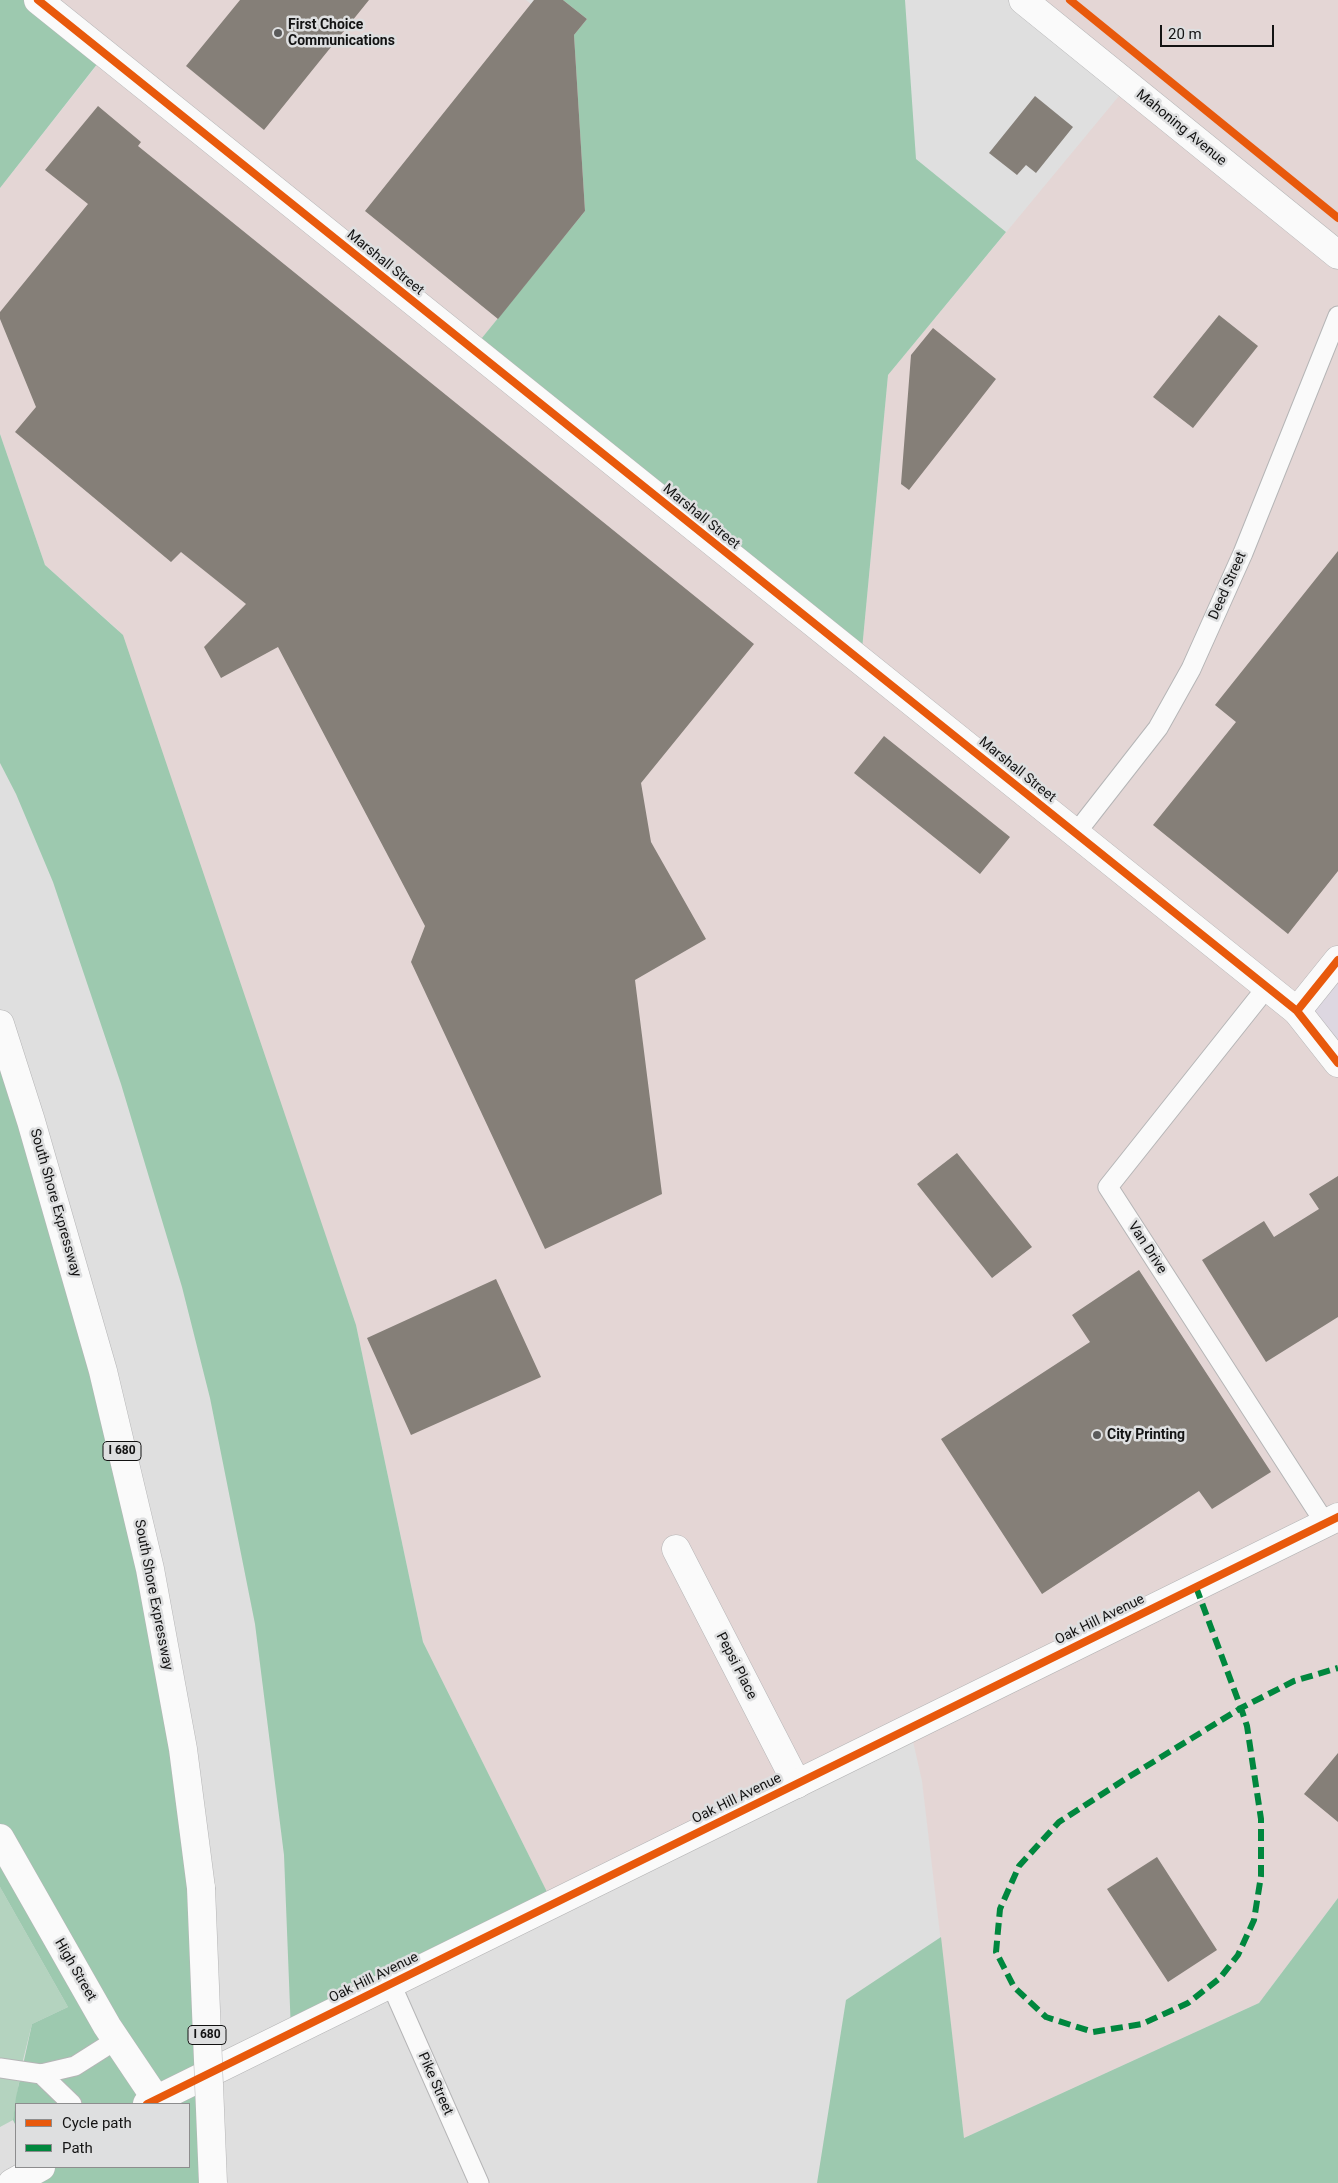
<!DOCTYPE html>
<style>
body{margin:0}
#map{position:relative;width:1338px;height:2183px;overflow:hidden;background:#dfdfdf;font-family:Roboto,sans-serif}
canvas{display:block}
.legend{position:absolute;left:15px;top:2103px;width:175px;height:65px;box-sizing:border-box;background:#dedfe0;border:1px solid #8d8d8e;margin:0;padding:6px 9px;list-style:none;font-size:15px;color:#131313}
.legend li{display:flex;align-items:center;gap:10px;height:25px}
.legend b{width:25px;border:1px solid #8d8d8e}
.scale{position:absolute;left:1160px;top:25px;width:114px;height:22px;box-sizing:border-box;border:2px solid #131313;border-top:0;padding-left:6px;font-size:15px;line-height:18px;white-space:nowrap;color:#131313;-webkit-text-stroke:4px #dedfe0;paint-order:stroke}
</style>
<div id="map">
<canvas width="1338" height="2183"></canvas>
<ul class="legend">
<li><b style="height:6px;background:#e8590c"></b>Cycle path</li>
<li><b style="height:6px;background:#00873e"></b>Path</li>
</ul>
<div class="scale">20 m</div>
</div>
<script>
const g = document.querySelector('canvas').getContext('2d');
g.lineJoin = 'round';
function paint(path, color) { g.fillStyle = color; g.fill(path, 'evenodd'); }
const shape = rows => new Path2D(rows.map(r => 'M' + r).join(''));
function stroke(path, color, width, dash) { g.strokeStyle = color; g.lineWidth = width; g.lineCap = dash ? 'butt' : 'round'; g.setLineDash(dash || []); g.stroke(path); }
function label(font, color, halo, rows, align = 'center') {
  g.font = font + ' Roboto,sans-serif'; g.lineWidth = 5; g.setLineDash([]); g.textBaseline = 'middle'; g.strokeStyle = halo; g.fillStyle = color; for (const [text, x, y, turn = 0] of rows) {
    g.save(); g.translate(x, y); g.rotate((+turn || 0) * Math.PI / 180); g.textAlign = isNaN(turn) ? turn : align; if (halo) g.strokeText(text, 0, 0); g.fillText(text, 0, 0); g.restore();
  }
}
paint(shape([
 [1338,960,1338,1063,1297,1011]
]), '#ddd7e1');
paint(shape([
 [50,0,526,0,531,4,534,0,563,0,587,19,585,211,473,350,861,660,888,375,1128,85,1023,0,1338,0,1338,960,1297,1011,1338,1063,1338,1898,1259,2003,964,2138,922,1781,910,1728,553,1904,423,1642,356,1325,118,630,45,565,0,434,0,188,105,55]
]), '#e4d6d5');
paint(shape([
 [0,1887,68,2007,32,2024,22,2064,13,2120,0,2127]
]), '#b4d3bf');
paint(shape([
 [0,0,38,0,105,54,0,188],
 [563,0,905,0,916,159,1006,232,888,375,861,660,473,349,585,211,574,35,587,19],
 [0,434,45,565,123,635,356,1325,423,1642,553,1904,291,2032,284,1855,255,1624,210,1398,182,1287,121,1084,53,882,16,794,0,763],
 [0,1024,31,1121,183,1749,213,2183,12,2183,39,2167,189,2167,189,2104,16,2104,16,2126,13,2120,16,2097,32,2024,68,2007,0,1887],
 [1338,1898,1338,2183,817,2183,846,2000,941,1937,964,2138,1259,2003]
]), '#9dc9af');
paint(shape([
 [240,0,369,0,264,130,186,66],
 [534,0,563,0,587,19,574,35,585,211,498,319,365,211],
 [1035,96,1073,127,1036,173,1026,165,1017,175,989,153],
 [98,106,141,142,138,146,754,644,641,783,651,842,706,939,635,980,662,1194,545,1249,411,962,425,926,278,647,221,678,204,647,246,604,181,552,171,562,15,432,36,407,0,319,0,312,88,204,45,170],
 [1219,315,1258,346,1193,428,1153,397],
 [933,328,996,379,909,490,901,484,911,355],
 [1338,551,1338,871,1288,934,1153,825,1236,722,1215,705],
 [884,736,1010,837,980,874,854,773],
 [957,1153,1032,1247,992,1278,917,1184],
 [1338,1176,1338,1317,1266,1362,1202,1260,1264,1221,1274,1237,1319,1209,1309,1194],
 [1139,1270,1271,1472,1212,1509,1199,1491,1042,1594,941,1439,1090,1342,1072,1315],
 [496,1279,541,1377,411,1435,367,1338],
 [1338,1753,1338,1822,1304,1794],
 [1157,1857,1217,1950,1168,1982,1107,1889]
]), '#857f78');
const service = shape([
 [1076,833,1158,728,1191,669,1243,553,1338,316],
 [1267,987,1108,1187,1325,1523],
 [391,1984,479,2183],
 [0,2068,41,2074,75,2066,116,2040],
 [41,2074,72,2104]
]);
const minor = shape([
 [1297,1011,1338,960],
 [676,1549,797,1784],
 [0,1838,107,2026,156,2099]
]);
const tertiary = shape([
 [38,0,1297,1011,1338,1063],
 [147,2104,1338,1517],
 [12,2183,41,2167]
]);
const primary = shape([
 [1023,0,1338,255]
]);
const motorway = shape([
 [0,1024,31,1121,103,1371,150,1569,183,1749,201,1888]
]);
stroke(service, '#b5b5b6', 21);
stroke(minor, '#b5b5b6', 29);
stroke(tertiary, '#b5b5b6', 29);
stroke(primary, '#b5b5b6', 29);
stroke(motorway, '#b5b5b6', 29);
stroke(service, '#fafafa', 19);
stroke(minor, '#fafafa', 28);
stroke(tertiary, '#fafafa', 28);
stroke(primary, '#fafafa', 28);
stroke(motorway, '#fafafa', 28);
const motorwayBridge = shape([
 [201,1888,213,2183]
]);
stroke(motorwayBridge, '#b5b5b6', 29, []);
stroke(motorwayBridge, '#fafafa', 28);
stroke(shape([
 [1196,1587,1241,1708,1247,1726,1261,1819,1261,1876,1254,1920,1238,1955,1220,1978,1188,2003,1142,2024,1093,2032,1046,2017,1014,1987,996,1952,1000,1909,1019,1866,1059,1822,1127,1778,1241,1708,1294,1681,1338,1668]
]), '#00873e', 6, [12, 6]);
stroke(shape([
 [38,0,1297,1011,1338,1063],
 [1070,0,1338,218],
 [1297,1011,1338,960],
 [147,2104,1338,1517]
]), '#e8590c', 8);
for (const [x, y, r, color] of [
 [278,33,5,"#5a5a5a"],
 [1097,1435,5,"#5a5a5a"]
]) { const dot = new Path2D(); dot.arc(x, y, r, 0, 2 * Math.PI); g.fillStyle = color; g.fill(dot); stroke(dot, '#dedfe0', 2); }
for (const [x, y, w] of [
 [122,1451,38],
 [207,2035,38]
]) { const box = new Path2D(); box.roundRect(x - w / 2, y - 9.5, w, 19, 4); g.fillStyle = '#dedfe0'; g.fill(box); stroke(box, '#131313', 1); }
label('bold 12px', '#131313', null, [
 ["I 680",122,1451],
 ["I 680",207,2035]
]);
label('bold 14px', '#131313', '#dedfe0', [
 ["First Choice",288,25],
 ["Communications",288,41],
 ["City Printing",1107,1435]
], 'left');
label('14px', '#131313', '#dedfe0', [
 ["Mahoning Avenue",1181,128,39],
 ["Marshall Street",385,263,39],
 ["Marshall Street",701,517,39],
 ["Deed Street",1228,586,-66],
 ["Marshall Street",1017,770,39],
 ["South Shore Expressway",55,1203,74],
 ["Van Drive",1147,1248,57],
 ["South Shore Expressway",153,1595,79],
 ["Oak Hill Avenue",1100,1620,-26],
 ["Pepsi Place",736,1666,63],
 ["Oak Hill Avenue",737,1799,-26],
 ["High Street",75,1970,60],
 ["Oak Hill Avenue",374,1978,-26],
 ["Pike Street",435,2084,66]
]);
</script>
